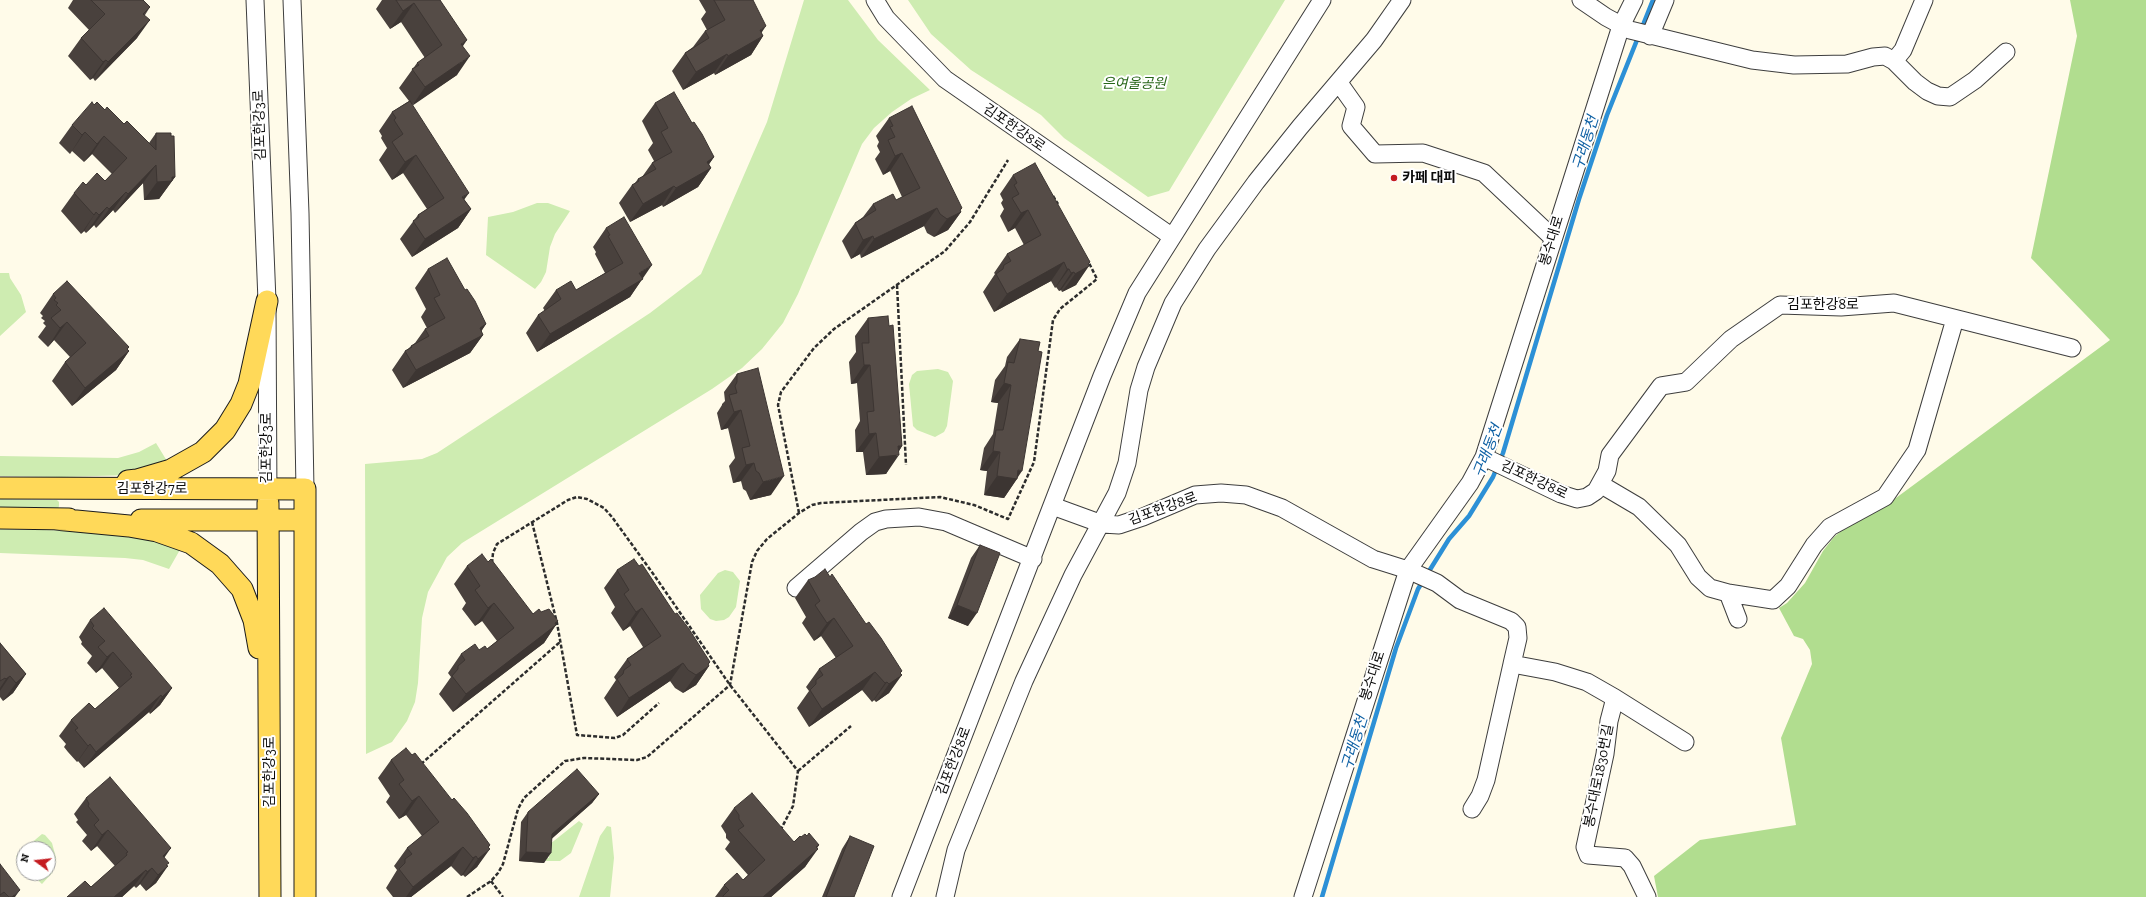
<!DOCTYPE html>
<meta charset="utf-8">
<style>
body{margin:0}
#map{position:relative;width:2146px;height:897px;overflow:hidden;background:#fffbe9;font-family:"Zilla Slab",serif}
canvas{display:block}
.north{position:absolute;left:16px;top:841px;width:40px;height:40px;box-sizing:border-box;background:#fff;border:1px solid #9d9d9d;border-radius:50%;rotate:285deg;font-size:11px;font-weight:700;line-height:16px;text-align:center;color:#0b0b0b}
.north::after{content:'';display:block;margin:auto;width:14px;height:18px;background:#c41b20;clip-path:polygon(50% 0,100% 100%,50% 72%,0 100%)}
</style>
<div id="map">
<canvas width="2146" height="897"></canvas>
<div class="north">N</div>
</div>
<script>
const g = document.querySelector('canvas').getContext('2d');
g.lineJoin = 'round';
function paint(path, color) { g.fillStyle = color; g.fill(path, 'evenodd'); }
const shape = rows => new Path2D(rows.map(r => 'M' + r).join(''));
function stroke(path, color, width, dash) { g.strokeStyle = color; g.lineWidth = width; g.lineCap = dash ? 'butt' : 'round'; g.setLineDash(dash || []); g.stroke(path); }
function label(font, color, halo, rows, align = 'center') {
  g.font = font + ' "Zilla Slab","Noto Sans KR",serif'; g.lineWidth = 4; g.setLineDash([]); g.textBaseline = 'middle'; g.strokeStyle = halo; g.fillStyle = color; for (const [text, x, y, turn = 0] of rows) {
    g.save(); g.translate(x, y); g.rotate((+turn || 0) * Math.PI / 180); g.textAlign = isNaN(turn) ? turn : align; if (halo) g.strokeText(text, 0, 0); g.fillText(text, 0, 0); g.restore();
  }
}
paint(shape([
 [804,0,848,0,878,40,930,90,911,99,892,112,874,128,862,144,798,294,783,323,762,349,742,368,712,389,462,543,447,557,428,592,422,618,418,683,415,702,407,721,392,742,366,754,365,464,422,459,437,453,650,313,701,274,767,122],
 [908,0,1285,0,1169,191,1148,197,1064,138,1041,115,971,70,931,34],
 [537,203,548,203,570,211,555,234,550,247,546,272,541,282,535,289,486,255,488,217,513,212],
 [0,273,9,273,10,278,21,295,26,312,0,336],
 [938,369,948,372,953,381,947,426,944,432,935,437,917,430,913,426,909,384,912,375,917,371],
 [156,443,167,461,132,475,61,477,0,476,0,456,118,458,139,452],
 [0,499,57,500,59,502,59,506,58,509,0,508],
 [0,529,84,531,139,535,181,548,169,569,143,560,125,558,0,553],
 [725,570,733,572,740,581,736,607,729,617,724,620,716,621,710,619,701,609,700,595,718,573],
 [579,821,583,824,571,853,560,861,545,861,546,858,549,858,550,844],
 [607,826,611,827,614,858,610,897,579,897,600,836],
 [42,834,45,835,52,843,56,858,52,873,42,884,30,873,48,873,48,849,24,849,24,866,16,856]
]), '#ceecb1');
paint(shape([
 [2070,0,2146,0,2146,897,1658,897,1654,876,1700,840,1796,825,1781,738,1812,664,1810,650,1803,639,1794,636,1779,608,1787,603,1805,583,1823,551,1834,537,1851,523,1881,509,2110,340,2031,258,2077,36]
]), '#b1dd8f');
stroke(shape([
 [1322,897,1396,648,1418,589,1449,539,1469,516,1493,477,1503,453,1579,199,1607,115,1653,0]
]), '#2c90d6', 4.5);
const minor = shape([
 [255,0,267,301,268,502],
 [292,0,300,213,305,489],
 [875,0,886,18,945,79,1171,236],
 [1581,0,1606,17,1630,30,1752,60,1794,65,1847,64,1873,57,1885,56,1894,61,1903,50,1924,0],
 [1650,36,1665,0],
 [1894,61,1915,82,1927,91,1938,96,1950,97,1975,80,2006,52],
 [1339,83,1356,107,1351,126,1375,154,1423,153,1484,173,1553,238],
 [1484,457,1561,494,1577,499,1587,497,1596,491,1607,471,1610,455,1661,386,1686,382,1731,339,1780,305,1841,307,1894,303,2072,348],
 [1600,484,1639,507,1678,545,1698,577,1710,588,1728,593,1738,619],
 [1058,508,1102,524,1119,525,1143,517,1195,495,1221,493,1246,495,1282,508,1373,559,1408,570,1470,483,1484,457,1621,26,1634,0],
 [796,588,861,532,875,522,886,519,919,517,946,522,1033,559],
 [1728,593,1773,600,1788,586,1814,545,1830,527,1885,497,1917,450,1955,319],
 [1472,809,1480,796,1486,780,1512,664],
 [901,897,1102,376,1137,293,1322,0],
 [945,897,956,850,1024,681,1073,575,1117,493,1127,463,1139,390,1146,367,1173,303,1207,249,1256,182,1300,127,1374,40,1402,0],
 [1303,897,1408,570,1437,583,1460,600,1511,621,1517,627,1518,638,1512,664,1555,672,1587,682,1615,698],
 [1647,897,1632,866,1625,858,1588,855,1585,847,1605,754,1609,721,1615,698,1685,742]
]);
const major = shape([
 [128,481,137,480,171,470,203,452,225,430,241,404,249,384,267,301],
 [0,488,305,489,305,897],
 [268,503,270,897],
 [0,518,69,519],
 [55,519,129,526,157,531,191,543,220,564,242,589,254,620,259,648],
 [141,520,304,520]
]);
stroke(minor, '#3e3e3e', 19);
stroke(major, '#1c1c1c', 23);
stroke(shape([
 [1053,196,1058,204],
 [897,285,906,465],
 [799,513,778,405,781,392,814,348,834,329,945,251,970,222,1008,160],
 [532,522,557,623,577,735,615,738,623,735,659,703],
 [492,563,493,553,497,544,568,500,577,497,587,499,604,508,612,517,654,575,730,685,798,771,793,806,780,831],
 [421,764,560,642],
 [798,771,851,726],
 [491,881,503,897],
 [467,897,491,881,498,873,503,864,518,809,524,798,565,761,584,758,637,760,647,757,730,685,752,562,757,551,767,539,799,513,812,505,821,503,940,497,974,505,1008,519,1034,462,1053,320,1060,309,1097,279,1088,261]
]), '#2d2d2d', 2.5, [4, 2]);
stroke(minor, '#fff', 17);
stroke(major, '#ffd959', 21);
paint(shape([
 [73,0,143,0,150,7,145,15,137,38,95,81,93,78,90,80,68,56,81,38,89,30,68,8],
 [382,0,440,0,463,46,457,75,412,105,464,199,471,209,458,228,412,257,400,239,418,215,427,209,403,173,392,180,379,160,387,148,381,138,382,136,379,131,392,112,409,101,399,88,417,63,425,58,401,22,390,29,376,9],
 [699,0,753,0,761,33,763,36,751,55,715,75,714,73,683,90,672,71,685,53,693,47,705,31,707,30,701,19,706,12],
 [655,103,692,123,714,157,709,164,711,168,698,187,663,207,662,205,630,222,619,203,632,185,635,183,638,179,642,177,652,163,654,161,648,150,653,143,642,121],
 [94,105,105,110,124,124,149,143,156,133,171,136,175,177,159,199,144,200,143,183,115,213,113,210,96,228,94,225,86,233,84,231,81,234,61,211,74,193,86,185,105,181,112,174,92,154,84,162,72,151,70,154,59,143,72,125],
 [889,118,961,212,948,230,934,237,927,233,924,226,861,258,860,254,851,259,842,241,855,223,863,217,873,204,896,200,902,197,890,171,883,175,875,159,880,152,877,146,879,142,876,136],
 [1013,175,1088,265,1076,285,1062,292,1061,290,1059,291,1056,287,1055,288,1051,281,994,312,983,292,995,274,994,273,1007,254,1024,245,1015,228,1008,232,1000,216,1004,209,1001,203,1003,200,1000,194],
 [606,228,642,279,630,297,537,352,526,333,538,315,545,311,543,308,556,290,576,290,605,273,595,254,596,252,593,247],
 [428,269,465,290,486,324,481,331,483,335,470,353,403,388,392,370,405,351,408,349,411,346,415,343,425,329,427,328,421,317,426,309,415,288],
 [53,294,129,347,127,350,129,351,116,370,72,406,52,381,65,362,70,357,54,340,48,347,38,337,46,326,43,323,45,321,41,318,43,316,40,313],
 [868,318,889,326,902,446,899,451,886,474,866,475,863,452,856,452,855,430,860,421,857,383,851,384,849,362,856,352,855,336],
 [1020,339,1017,479,1004,498,984,495,987,471,980,470,984,448,993,434,998,403,991,402,995,380,1005,366,1007,357],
 [737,374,771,495,750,500,746,491,743,489,741,481,733,483,729,466,735,458,728,428,721,430,717,413,722,405,722,404,725,401,724,392],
 [980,545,968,626,948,618,971,558],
 [488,562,533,614,541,612,558,621,544,643,453,712,439,694,451,677,448,673,461,654,479,650,487,649,497,641,482,621,475,626,462,609,466,603,454,584,467,566],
 [639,566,709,666,696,685,683,693,675,688,670,681,617,717,604,698,616,680,614,677,627,659,643,647,630,626,623,631,611,613,615,607,604,588,617,570],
 [808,580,901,673,889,693,876,702,874,700,872,702,862,690,809,727,797,708,809,691,806,687,819,669,836,658,821,636,814,641,802,623,806,617,795,598],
 [90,620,172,688,160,705,150,714,149,712,84,768,78,761,77,762,68,752,64,747,66,744,59,736,71,720,95,709,119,688,102,668,96,673,87,663,92,656,81,644,82,642,79,637],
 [0,643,26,674,13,693,3,701,0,697],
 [412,755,490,845,477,867,465,877,463,875,461,876,451,866,411,897,393,897,386,888,397,870,394,866,407,848,422,836,406,815,399,819,386,802,390,796,378,778,391,760],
 [599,794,592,803,552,838,544,863,519,861,521,822,528,812],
 [86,798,164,858,167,866,156,883,146,891,140,884,136,888,134,886,122,897,67,897,91,887,115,866,97,846,91,851,82,841,87,835,76,822,78,820,74,814],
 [734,808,794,842,801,837,807,836,819,845,805,867,771,897,715,897,724,885,743,880,748,875,725,849,730,842,726,838,726,834,721,826],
 [850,836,854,897,822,897,842,849],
 [0,864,15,897,0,897]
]), '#49413d');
paint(shape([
 [414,3,401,22,390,29,403,11],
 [150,20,137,38,95,81,108,62],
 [766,26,756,41,763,36,751,55,715,75,728,56,760,30],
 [467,40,455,58,461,44],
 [727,54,714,73,683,90,696,72],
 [470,56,457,75,412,106,425,87],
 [106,60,93,78,90,80,103,62],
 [85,132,72,151,70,154,82,135],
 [104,136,92,154,84,162,97,144],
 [902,153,890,171,883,175,895,156],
 [416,155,403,173,392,180,405,162],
 [714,157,703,173,711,168,698,187,663,207,676,188,707,162],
 [156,165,143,183,115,213,128,194],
 [172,177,175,177,159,199,144,200,157,182],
 [674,186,662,205,630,222,643,204],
 [126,192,113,210,96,228,109,209],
 [469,193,456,211,462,197],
 [107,207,94,225,86,233,99,215],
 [937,208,924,226,861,258,874,239],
 [962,208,959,213,961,212,948,230,934,237,947,219],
 [471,209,458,228,412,257,425,239],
 [1028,210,1015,228,1008,232,1021,213],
 [96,212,84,231,81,234,94,215],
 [873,236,860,254,851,259,863,240],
 [1064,262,1051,281,994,312,1007,294],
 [1090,262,1087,267,1089,266,1076,285,1062,292,1075,274],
 [652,265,630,297,537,352,550,334,639,273],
 [1067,269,1069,269,1056,287,1055,288],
 [1074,272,1061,290,1059,291,1071,273],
 [67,322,54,340,48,347,60,328],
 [486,324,477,338,483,335,470,353,403,388,416,370],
 [129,347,122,357,129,351,116,370,72,406,85,388],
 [864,365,870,365,857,383,851,384],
 [1004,383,1011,385,998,403,991,402],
 [741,410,728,428,721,430,734,412],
 [876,433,863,452,856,452,869,434],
 [898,446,902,446,896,456,899,455,886,474,866,475,879,457],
 [993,451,1000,452,987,471,980,470],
 [754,463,741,481,733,483,746,465],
 [1018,470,1022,471,1004,498,984,495,997,476],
 [784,476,771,495,750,500,763,482],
 [494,603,482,621,475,626,488,608],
 [957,605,977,613,968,626,948,618],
 [642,608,630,626,623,631,636,612],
 [834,618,821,636,814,641,827,623],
 [558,621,554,626,556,625,544,643,453,712,466,694],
 [113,652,102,668,96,673,107,657],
 [710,662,706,669,709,666,696,685,683,693,696,675],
 [683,663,670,681,617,717,629,698],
 [902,671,897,678,902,675,889,693,876,702,889,684],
 [875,672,862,690,809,727,822,709],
 [26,674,13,693,3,701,16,683],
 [10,676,0,691,0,688,6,679],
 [887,682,874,700,872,702,885,683],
 [172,688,160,705,150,714,162,697],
 [161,695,149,712,84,768,96,752],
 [90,744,78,761,77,762,88,746],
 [599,794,592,803,546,844,552,834],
 [419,796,406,815,399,819,412,801],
 [108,830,97,846,91,851,102,835],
 [490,845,485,853,490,849,477,867,465,877,478,859],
 [819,845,813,853,818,849,805,867,771,897,763,897],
 [463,847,451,866,411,897,406,897,413,887],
 [171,848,160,864,163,856],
 [526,852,551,853,544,863,519,861],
 [476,856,463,875,461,876,473,858],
 [169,863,164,869,168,866,156,883,146,891,158,875],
 [152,868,140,884,136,888,147,872],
 [146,870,134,886,122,897,114,897],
 [20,890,15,897,12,897]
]), '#3c3532');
const building = shape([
 [91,0,143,0,150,7,143,14,150,20,108,62,106,60,103,62,81,38,105,14,91,0],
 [396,0,440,0,467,40,461,44,470,56,425,87,412,69,419,65,417,63,442,45,414,3,403,11,396,0],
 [714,0,753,0,766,26,760,30,763,36,728,56,727,54,696,72,685,53,709,38,705,31,725,20,714,0],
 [674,92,692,123,694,122,702,134,714,157,707,162,711,168,676,188,674,186,643,204,632,185,639,181,638,179,656,169,652,163,672,152,661,132,668,128,655,103,674,92],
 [410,101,469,193,462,197,471,209,425,239,413,221,419,217,418,215,444,198,416,155,405,162,392,142,403,134,394,120,396,118,392,112,410,101],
 [92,102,94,105,97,102,105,110,107,107,124,124,127,121,156,150,156,133,171,133,171,136,174,136,175,177,172,177,172,181,157,182,156,165,128,194,126,192,109,209,107,207,99,215,96,212,94,215,74,193,83,182,86,185,97,173,105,181,127,158,104,136,97,144,85,132,82,135,72,125,92,102],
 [912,106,962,208,960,210,961,212,947,219,940,214,937,208,874,239,873,236,863,240,855,223,876,210,873,204,893,194,896,200,920,188,902,153,895,156,888,140,895,137,890,127,893,126,889,118,912,106],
 [1035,163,1090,262,1088,264,1089,266,1075,274,1074,272,1071,273,1069,269,1067,269,1064,262,1007,294,996,274,1003,269,1004,265,1011,261,1007,254,1041,235,1028,210,1021,213,1012,198,1019,194,1014,185,1017,183,1013,175,1035,163],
 [624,217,652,265,639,273,643,279,550,334,538,315,561,299,556,290,571,281,576,290,623,263,608,236,610,235,606,228,624,217],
 [447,258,465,290,467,289,475,301,486,324,480,328,483,335,416,370,405,351,412,347,411,346,429,336,425,329,445,318,434,298,440,295,428,269,447,258],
 [67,281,129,347,127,349,129,351,85,388,65,362,86,343,67,322,60,328,51,318,61,310,56,305,58,303,54,300,56,298,53,294,67,281],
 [888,316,889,326,893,325,902,446,898,446,899,455,879,457,876,433,869,434,867,412,874,411,870,365,864,365,862,343,869,343,868,318,888,316],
 [1020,339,1040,342,1038,351,1042,352,1022,471,1018,470,1017,479,997,476,1000,452,993,451,996,430,1003,430,1006,416,1011,385,1004,383,1008,362,1014,363,1020,339],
 [758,368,784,476,763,482,759,473,756,471,754,463,746,465,742,448,750,446,741,410,734,412,729,395,737,393,735,386,737,382,737,374,758,368],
 [980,545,1000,553,977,613,957,605,980,545],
 [482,554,488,562,491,559,533,614,539,609,541,612,549,609,558,621,555,623,556,625,466,694,452,676,458,669,458,666,465,660,461,654,475,644,479,650,485,646,487,649,514,628,494,603,488,608,475,590,480,586,467,566,482,554],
 [634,559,639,566,642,564,675,614,677,613,689,629,710,662,708,664,709,666,696,675,688,670,683,663,629,698,617,679,623,674,624,670,631,665,627,659,661,636,642,608,636,612,624,594,629,590,617,570,634,559],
 [825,569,830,577,832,574,866,624,869,622,881,638,902,671,900,673,902,675,889,684,887,682,885,683,875,672,822,709,810,690,816,684,816,680,823,675,819,669,853,646,834,618,827,623,815,605,820,601,808,580,815,577,825,569],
 [104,608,172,688,162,697,161,695,96,752,90,744,88,746,80,736,75,730,78,728,71,720,89,703,95,709,132,677,130,675,132,674,113,652,107,657,98,647,105,641,92,628,94,626,90,620,104,608],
 [0,643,26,674,16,683,10,676,6,679,5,678,0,681,0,643],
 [406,748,412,755,415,753,452,800,454,798,467,813,490,845,488,847,490,849,478,859,476,856,473,858,463,847,413,887,399,869,405,863,405,859,412,854,407,848,439,822,419,796,412,801,399,784,404,780,391,760,406,748],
 [577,769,599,794,552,834,551,853,526,852,528,812,577,769],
 [110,777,171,848,163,856,169,863,166,865,168,866,158,875,152,868,147,872,146,870,114,897,67,897,85,881,91,887,127,855,126,853,128,852,108,830,102,835,94,825,99,820,88,806,89,804,86,798,110,777],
 [752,793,794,842,800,836,801,837,805,834,807,836,809,833,819,845,816,847,818,849,763,897,723,897,723,896,729,890,724,885,737,873,743,880,765,860,738,830,744,826,739,819,739,815,734,808,752,793],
 [850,836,874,846,854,897,826,897,850,836],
 [0,864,20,890,12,897,9,897,4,892,0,895,0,864]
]);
paint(building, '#554c47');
stroke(building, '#3c3532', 1);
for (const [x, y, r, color] of [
 [1394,178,4,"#c41b20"]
]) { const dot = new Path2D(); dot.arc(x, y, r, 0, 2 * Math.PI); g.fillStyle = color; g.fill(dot); stroke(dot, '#fff', 1.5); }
label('italic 14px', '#276618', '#fff', [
 ["은여울공원",1134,84]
]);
label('14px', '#0b0b0b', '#fff', [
 ["김포한강3로",260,125,-92],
 ["김포한강8로",1014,128,35],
 ["봉수대로",1552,241,-73],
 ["김포한강8로",1823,305],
 ["김포한강3로",267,448,-90],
 ["김포한강8로",1534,480,25],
 ["김포한강7로",152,489],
 ["김포한강8로",1163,509,-20],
 ["봉수대로",1373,676,-72],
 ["김포한강8로",954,761,-69],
 ["김포한강3로",270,772,-90],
 ["봉수대로1830번길",1599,776,-79]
]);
label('bold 14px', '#0b0b0b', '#fff', [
 ["카페 대피",1402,178]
], 'left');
label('italic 15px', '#0d60a4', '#fff', [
 ["구래동천",1586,143,-73],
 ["구래동천",1488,451,-69],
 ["구래동천",1355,743,-73]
]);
</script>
